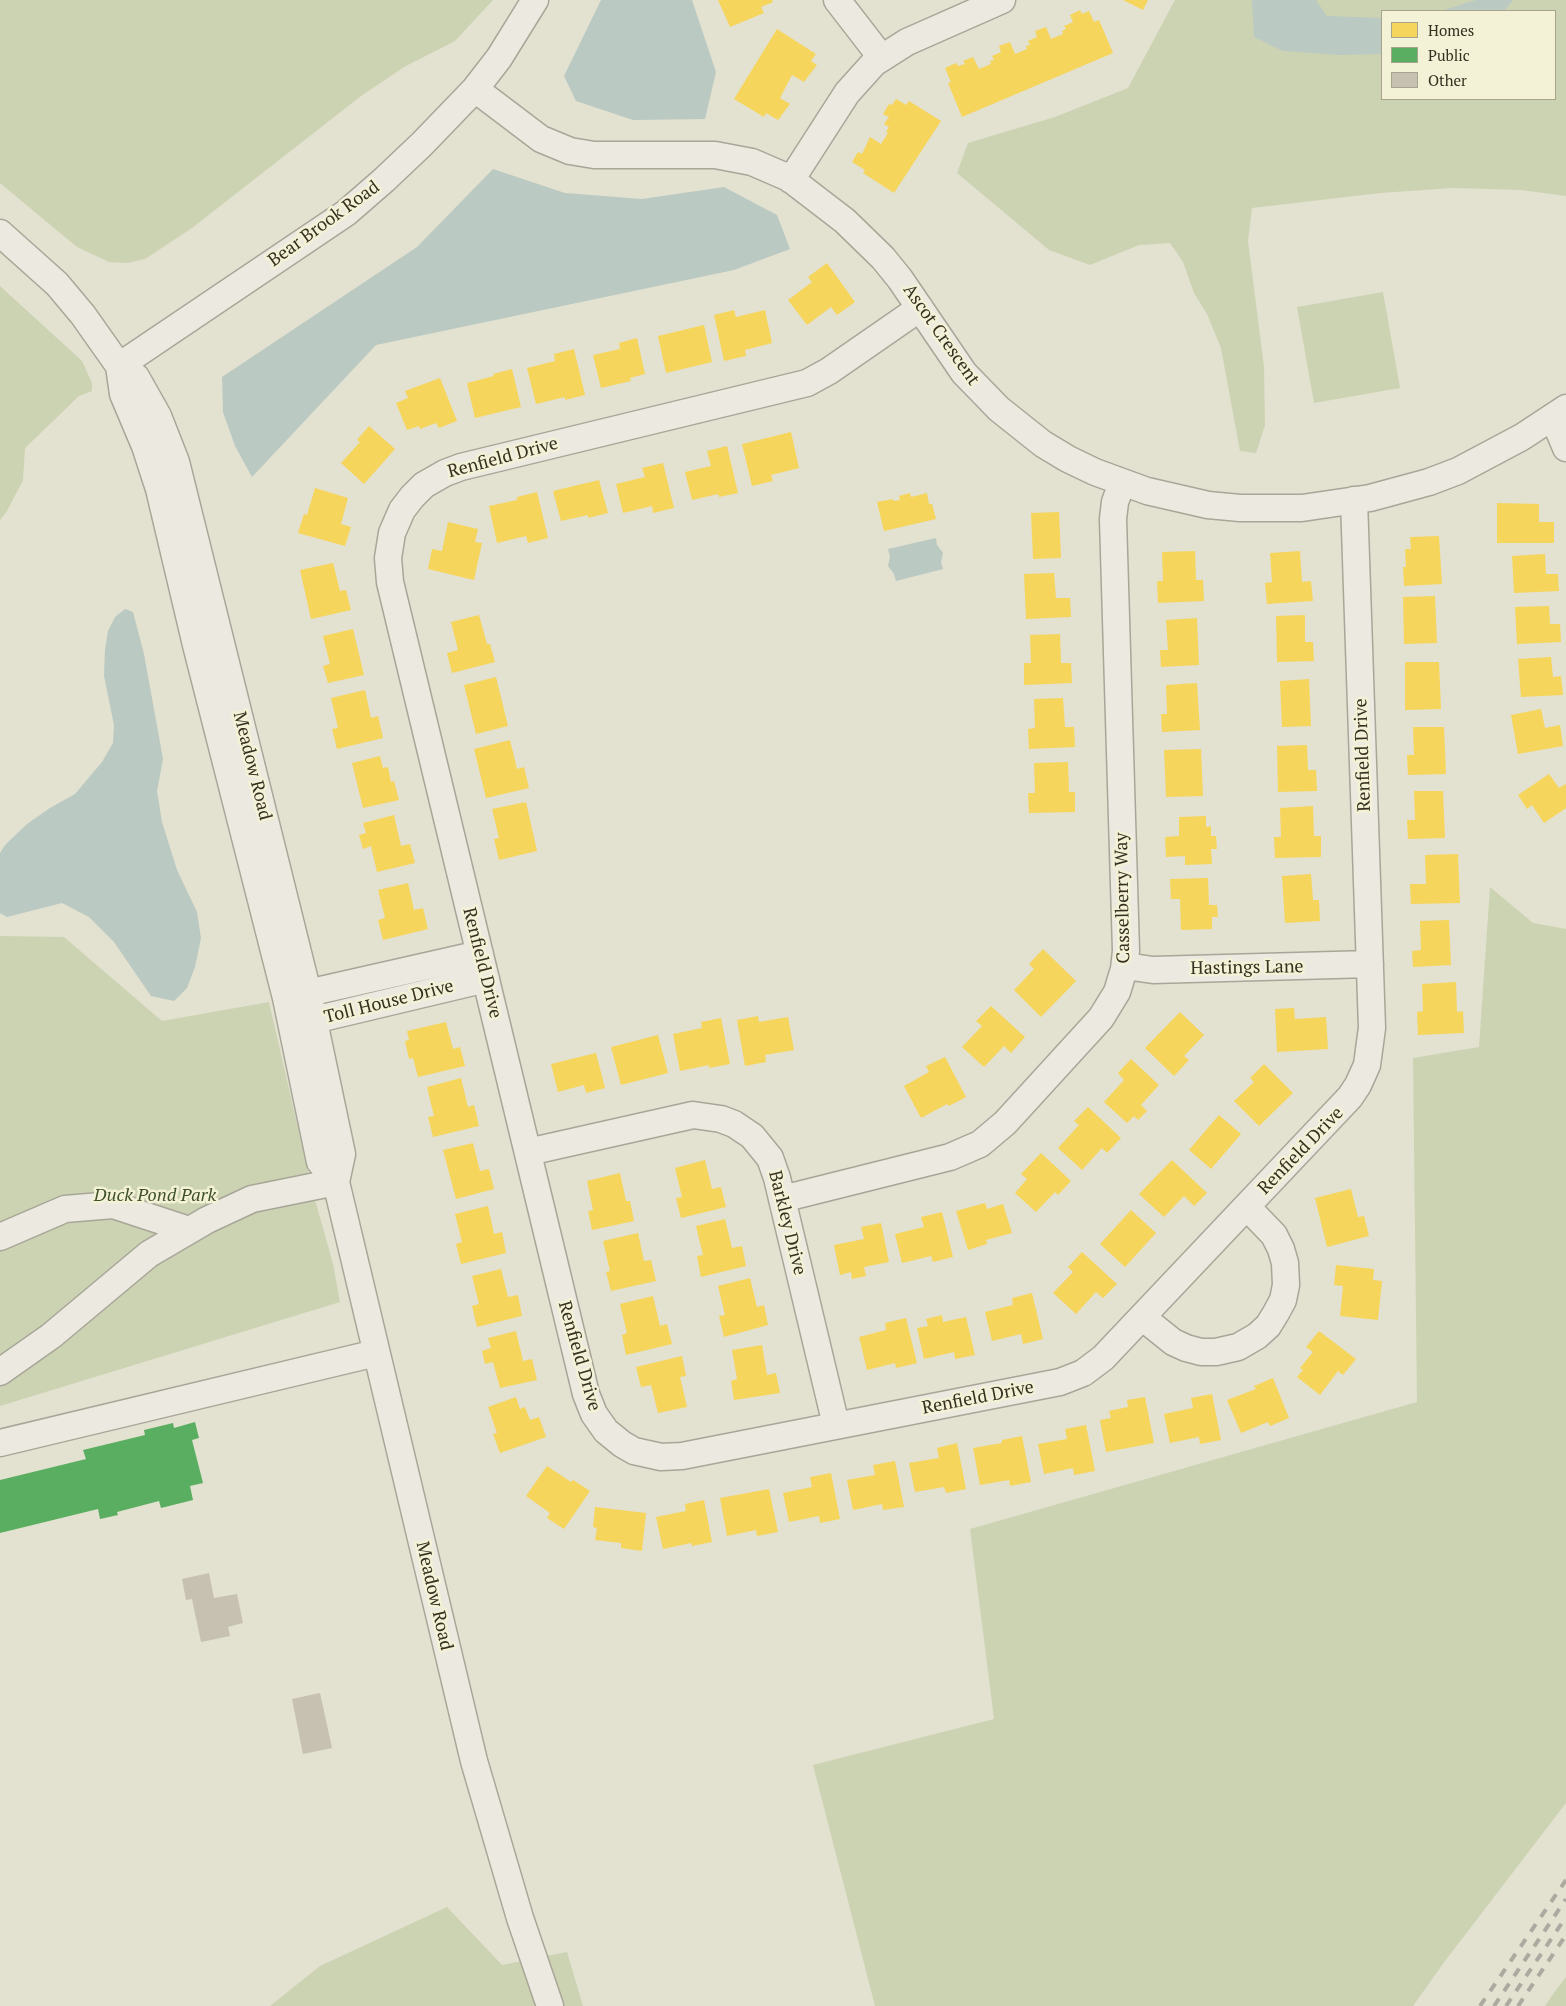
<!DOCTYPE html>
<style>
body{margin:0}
#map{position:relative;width:1566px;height:2006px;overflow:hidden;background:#e3e1cf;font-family:"PT Serif",serif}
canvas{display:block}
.legend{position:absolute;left:1381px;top:10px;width:175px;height:90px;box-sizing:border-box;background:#f3f1d6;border:1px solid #a7a48d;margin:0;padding:6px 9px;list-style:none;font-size:15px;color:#363020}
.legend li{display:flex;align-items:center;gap:10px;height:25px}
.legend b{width:25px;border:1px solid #a7a48d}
</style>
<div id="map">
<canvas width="1566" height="2006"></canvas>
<ul class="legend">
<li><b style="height:14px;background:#f6d55c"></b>Homes</li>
<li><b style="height:14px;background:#5aae61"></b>Public</li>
<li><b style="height:14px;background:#c6c1b0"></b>Other</li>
</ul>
</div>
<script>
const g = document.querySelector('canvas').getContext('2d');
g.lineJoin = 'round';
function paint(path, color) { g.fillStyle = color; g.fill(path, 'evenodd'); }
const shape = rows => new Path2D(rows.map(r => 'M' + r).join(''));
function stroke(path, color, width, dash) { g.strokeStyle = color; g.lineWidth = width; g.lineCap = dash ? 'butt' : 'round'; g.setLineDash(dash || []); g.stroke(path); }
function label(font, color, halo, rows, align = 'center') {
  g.font = font + ' "PT Serif",serif'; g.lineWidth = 5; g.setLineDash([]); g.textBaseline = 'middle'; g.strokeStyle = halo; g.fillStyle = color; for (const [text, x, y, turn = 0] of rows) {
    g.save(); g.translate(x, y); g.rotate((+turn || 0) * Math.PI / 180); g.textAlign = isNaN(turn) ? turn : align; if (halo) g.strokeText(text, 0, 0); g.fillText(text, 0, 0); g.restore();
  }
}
paint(shape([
 [0,0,493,0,455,41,404,67,361,96,192,228,145,259,127,263,109,262,77,247,0,183],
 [1175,0,1566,0,1566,196,1521,190,1453,188,1380,193,1252,208,1248,241,1264,367,1265,425,1256,453,1240,451,1221,348,1207,314,1194,293,1183,262,1170,243,1139,245,1090,265,1049,250,957,173,968,143,1055,117,1128,88],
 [1382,11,1555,11,1555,99,1382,99],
 [0,286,82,361,92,383,92,391,79,396,25,448,23,480,7,511,0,520],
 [1383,292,1400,388,1314,403,1297,307],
 [1490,887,1533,923,1566,929,1566,1803,1445,1961,1413,2006,875,2006,813,1765,994,1719,970,1529,1417,1402,1413,1058,1479,1047],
 [0,936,64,937,162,1021,269,1002,312,1189,333,1264,340,1302,0,1406],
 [447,1907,502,1965,567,1952,583,2006,270,2006,320,1966],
 [1566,1977,1566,2006,1545,2006,1556,1990]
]), '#ccd3b3');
paint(shape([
 [601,0,692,0,716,72,705,119,633,120,576,101,564,76],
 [1252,0,1316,0,1327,16,1382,18,1382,54,1340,55,1283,51,1254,37],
 [1476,0,1513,0,1504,11,1441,11],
 [493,169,565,193,642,199,724,187,777,215,790,249,734,270,376,345,252,477,235,446,223,412,222,377,417,247],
 [936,538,937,545,943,553,941,562,943,569,896,581,894,574,888,566,890,557,888,549],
 [125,609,133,612,144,654,163,759,157,791,162,822,177,870,197,912,201,938,195,967,187,988,174,1001,151,996,114,942,89,917,62,903,7,917,0,913,0,853,5,845,27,824,50,808,75,794,102,762,113,743,114,725,104,676,105,650,108,631,115,617]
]), '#bac9c2');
paint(shape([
 [718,0,772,0,773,2,761,7,764,13,730,27],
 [1123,0,1148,0,1143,10],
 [1080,10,1082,14,1089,11,1094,22,1099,20,1113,53,962,117,948,83,951,82,945,68,956,63,958,66,965,64,963,61,973,57,979,69,991,64,990,61,994,60,992,56,1001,52,999,46,1010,42,1015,54,1027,49,1026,46,1030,45,1028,41,1037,37,1035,31,1046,27,1051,39,1063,34,1062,31,1066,29,1064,26,1073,22,1070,15],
 [777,29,816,54,811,61,817,65,804,82,792,75,780,98,790,104,778,120,766,113,764,117,734,99],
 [896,99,906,105,909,101,941,121,894,193,863,173,865,170,852,162,858,152,862,154,870,137,881,144,888,133,886,132,889,127,884,124,889,117,883,114,889,104,892,105],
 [827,263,855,302,837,315,831,307,807,325,788,300,812,282,808,277],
 [734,310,736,317,765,310,772,343,745,350,746,356,724,361,714,315],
 [704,325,712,362,666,373,658,336],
 [637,338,645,374,630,378,631,381,601,388,593,355,620,349,619,343],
 [574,349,585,395,565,400,565,397,536,404,527,368,555,361,554,354],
 [512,369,521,407,475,418,467,383,494,376,493,374],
 [440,378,457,421,439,428,436,423,420,429,419,426,407,430,396,403,408,398,405,391],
 [369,426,395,449,364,484,341,463,360,442,357,440],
 [791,432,799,468,771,475,773,481,752,486,742,444],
 [727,446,738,493,719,497,718,494,692,500,685,472,711,466,707,451],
 [663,463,674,508,653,513,652,506,623,513,616,484,645,477,642,468],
 [599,480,608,513,588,518,588,515,561,521,553,491],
 [315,488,348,498,341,524,351,527,345,546,298,533,304,514,307,515],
 [537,492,548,538,528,543,526,536,497,543,489,506,517,500,517,497],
 [910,493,911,497,927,493,929,504,932,504,936,519,884,531,877,502,893,499,893,501,900,500,899,496],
 [1497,503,1539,504,1539,522,1554,522,1554,543,1497,543],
 [1059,512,1061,558,1033,559,1031,513],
 [448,522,478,529,475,542,482,543,474,580,428,569,432,549,442,551],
 [1439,536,1442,584,1404,586,1403,567,1406,567,1405,549,1411,549,1410,537],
 [1195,551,1196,580,1203,580,1204,601,1158,603,1157,581,1163,581,1162,552],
 [1300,551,1302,582,1311,581,1313,601,1267,604,1265,583,1272,582,1270,553],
 [1545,554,1546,574,1558,574,1559,591,1514,593,1512,556],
 [333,563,340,591,346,590,351,610,311,619,300,570],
 [1054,573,1056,598,1070,598,1071,617,1026,619,1024,574],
 [1435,596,1437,643,1404,644,1403,597],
 [1549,606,1550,624,1560,624,1561,642,1517,644,1515,607],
 [479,615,487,644,490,644,495,662,452,673,447,653,458,650,451,622],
 [1305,615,1305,642,1313,642,1314,661,1277,662,1276,616],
 [1197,618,1199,665,1161,667,1160,650,1168,650,1166,620],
 [353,629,364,675,328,683,323,666,330,664,323,636],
 [1060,634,1061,663,1071,663,1072,683,1024,685,1024,663,1031,663,1030,635],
 [1551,657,1553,677,1561,676,1563,695,1521,697,1518,659],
 [1405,662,1439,662,1441,709,1405,710],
 [496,677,508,726,476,734,464,685],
 [1309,679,1311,726,1282,727,1280,681],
 [1197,683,1200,730,1162,732,1161,714,1167,714,1166,685],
 [365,690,371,718,378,716,383,738,337,749,332,729,338,728,331,698],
 [1063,698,1065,727,1074,727,1075,747,1029,749,1028,729,1035,728,1034,699],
 [1541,709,1545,728,1560,725,1563,746,1518,754,1511,715],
 [1413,727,1444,727,1446,774,1408,775,1407,755,1414,755],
 [510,740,517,769,524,767,529,788,486,798,474,749],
 [1307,745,1308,770,1316,770,1317,791,1278,792,1277,746],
 [1201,749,1203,796,1166,797,1164,750],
 [380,756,383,768,388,767,391,782,394,781,399,800,363,808,352,763],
 [1068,762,1069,792,1075,792,1075,812,1029,813,1028,793,1035,793,1034,763],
 [1549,774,1559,788,1566,784,1566,808,1544,823,1532,805,1527,809,1518,795],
 [1414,791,1443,791,1445,838,1408,839,1407,820,1415,820],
 [526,802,537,851,499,860,494,839,499,838,492,809],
 [1313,806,1314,836,1321,836,1321,857,1275,858,1274,837,1281,837,1280,808],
 [394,815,401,846,410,844,415,863,377,872,371,846,363,849,359,835,366,833,363,823],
 [1206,816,1206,827,1211,826,1211,836,1216,836,1217,849,1211,849,1212,864,1185,865,1185,856,1166,857,1165,837,1179,836,1179,817],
 [1458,854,1460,903,1411,904,1410,884,1426,884,1425,855],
 [1311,874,1313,900,1319,900,1320,921,1285,923,1282,876],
 [1208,878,1209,905,1217,905,1218,917,1212,917,1212,929,1181,930,1180,899,1171,899,1170,879],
 [408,883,414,910,423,908,428,929,383,940,378,920,385,918,378,890],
 [1449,920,1451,965,1413,967,1412,951,1421,950,1420,921],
 [1043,949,1076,981,1041,1017,1014,990,1034,969,1029,964],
 [1456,982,1457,1012,1463,1011,1464,1033,1418,1035,1417,1012,1423,1011,1422,984],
 [991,1006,1025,1037,1011,1053,1004,1046,984,1067,962,1047,982,1026,976,1021],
 [1294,1008,1295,1019,1326,1017,1328,1049,1277,1052,1275,1009],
 [1180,1012,1204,1035,1184,1056,1189,1060,1174,1076,1145,1048],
 [758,1016,759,1022,788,1017,794,1050,765,1055,766,1062,745,1066,737,1020],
 [721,1018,730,1064,709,1068,709,1065,680,1071,673,1034,702,1028,701,1022],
 [446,1022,453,1049,460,1047,465,1066,418,1077,413,1058,409,1059,405,1041,409,1040,407,1031],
 [658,1035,668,1073,621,1085,611,1047],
 [596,1053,605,1088,586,1093,584,1085,558,1092,551,1064],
 [945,1057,966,1097,949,1106,947,1104,921,1118,904,1086,929,1072,926,1066],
 [1131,1059,1159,1085,1141,1105,1147,1111,1138,1120,1134,1116,1127,1123,1104,1102,1124,1080,1118,1073],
 [1264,1064,1293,1093,1259,1126,1234,1101,1254,1082,1250,1078],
 [461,1078,468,1107,474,1105,479,1126,433,1137,428,1117,434,1116,427,1087],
 [1088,1107,1121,1138,1107,1153,1102,1148,1082,1170,1058,1148,1079,1125,1074,1121],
 [1219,1115,1241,1134,1211,1169,1189,1150],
 [473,1143,480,1171,489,1169,494,1189,456,1199,443,1150],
 [1041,1153,1071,1181,1058,1195,1055,1192,1036,1212,1015,1193,1027,1179,1021,1174],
 [705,1160,712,1189,721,1187,726,1207,681,1218,676,1198,682,1197,675,1168],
 [1172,1160,1207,1193,1194,1206,1184,1196,1164,1217,1139,1194],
 [620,1173,626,1201,630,1201,634,1221,592,1230,588,1211,593,1210,587,1181],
 [1351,1189,1358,1217,1364,1216,1369,1236,1327,1247,1315,1198],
 [985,1203,987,1209,1003,1204,1012,1233,986,1240,987,1244,968,1250,956,1211],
 [488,1206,494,1234,502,1232,506,1253,461,1264,456,1244,462,1242,455,1214],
 [1131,1210,1156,1233,1125,1267,1100,1244],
 [942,1212,953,1257,933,1262,931,1256,902,1263,895,1234,924,1227,921,1217],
 [725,1219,732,1248,742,1246,746,1266,701,1277,697,1256,703,1255,696,1226],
 [881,1223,889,1262,864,1267,866,1276,852,1279,851,1272,840,1275,834,1245,864,1239,861,1227],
 [638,1233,644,1261,651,1260,656,1281,611,1291,606,1272,610,1271,603,1241],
 [1082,1252,1117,1284,1103,1298,1096,1292,1076,1314,1053,1293,1073,1272,1068,1267],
 [1336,1265,1374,1269,1373,1280,1382,1281,1378,1320,1340,1316,1343,1286,1334,1285],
 [501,1269,508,1297,518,1295,522,1316,477,1327,472,1306,479,1304,472,1276],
 [750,1278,757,1307,764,1305,768,1325,724,1337,719,1316,725,1315,718,1286],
 [1032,1293,1043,1339,1023,1344,1021,1334,992,1341,985,1312,1013,1305,1012,1298],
 [653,1296,660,1326,667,1324,672,1344,626,1355,622,1335,627,1333,620,1304],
 [942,1315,943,1322,966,1317,975,1355,955,1359,954,1352,924,1359,917,1328,928,1326,926,1319],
 [906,1318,917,1363,896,1368,895,1363,867,1370,859,1337,886,1330,885,1323],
 [516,1331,523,1361,532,1359,537,1380,500,1388,493,1362,485,1364,482,1351,491,1348,488,1338],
 [1319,1331,1356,1359,1343,1375,1338,1371,1320,1395,1297,1377,1303,1370,1300,1368,1313,1352,1306,1347],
 [762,1345,767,1375,776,1373,780,1393,734,1400,731,1381,737,1379,732,1350],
 [682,1356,686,1376,680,1377,687,1407,658,1413,651,1385,641,1387,636,1367],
 [1273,1378,1289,1418,1270,1426,1268,1422,1241,1433,1227,1400,1256,1389,1254,1386],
 [1212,1394,1221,1440,1200,1444,1199,1437,1170,1443,1164,1414,1193,1408,1191,1398],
 [516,1397,520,1409,525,1407,530,1420,539,1417,546,1437,500,1453,493,1434,497,1433,488,1407],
 [1145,1397,1154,1443,1106,1452,1100,1420,1111,1418,1109,1411,1128,1407,1127,1400],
 [1086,1425,1095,1471,1074,1475,1073,1468,1044,1474,1038,1444,1067,1439,1065,1429],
 [1022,1436,1031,1482,1010,1486,1009,1480,980,1485,973,1448,1002,1443,1002,1440],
 [957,1443,966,1489,946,1493,944,1487,915,1492,909,1463,939,1458,937,1448],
 [895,1461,904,1507,883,1510,882,1504,853,1510,847,1480,875,1475,873,1465],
 [547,1466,571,1482,573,1480,590,1491,564,1529,547,1518,550,1513,526,1496],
 [831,1473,840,1519,820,1523,819,1516,789,1522,783,1493,812,1487,810,1477],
 [769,1489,778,1532,757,1536,756,1530,727,1536,720,1498],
 [704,1500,712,1542,692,1546,691,1543,663,1549,656,1517,686,1511,685,1504],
 [595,1507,646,1513,642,1551,621,1548,621,1543,595,1540,597,1528,593,1527]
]), '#f6d55c');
paint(shape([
 [195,1422,199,1438,192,1440,203,1483,190,1486,193,1500,161,1508,159,1501,117,1512,118,1515,100,1519,98,1509,0,1533,0,1480,86,1459,83,1450,145,1435,144,1430,173,1423,174,1428]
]), '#5aae61');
paint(shape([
 [209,1573,214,1598,237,1594,243,1623,228,1627,230,1636,201,1642,192,1599,186,1600,182,1579],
 [320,1693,332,1748,303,1754,292,1699]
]), '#c6c1b0');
const minor = shape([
 [837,0,881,57],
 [475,89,541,139,570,151,594,155,715,155,752,162,789,178,845,221,883,258,900,279,964,373,999,409,1043,444,1068,459,1095,472,1147,491,1208,505,1240,508,1302,508,1370,498,1429,482,1458,471,1522,437,1566,408],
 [791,180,847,93,874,63,907,42,1002,0],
 [0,233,57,284,83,315,119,366,136,377,158,416,176,462,308,993,342,1154,336,1182],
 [920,308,829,371,807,383,461,467,445,473,424,485,412,497,402,510,392,533,388,558,390,582,586,1394,594,1414,606,1431,622,1444,634,1451,661,1457,682,1456,1060,1382,1083,1373,1103,1358,1350,1097,1358,1085,1367,1065,1372,1028,1354,500],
 [119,366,123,394,145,446,159,489,196,645,286,998,320,1162,336,1182,474,1761,520,1918,550,2006],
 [119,366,346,213,384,180,422,144,475,89,499,58,535,0],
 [1553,417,1566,448],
 [1125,966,1153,970,1370,964],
 [290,997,480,954],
 [297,1024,486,979],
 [528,1152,693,1115,721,1119,734,1124,752,1136,770,1158,777,1178,836,1425],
 [782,1199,950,1157,980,1144,1005,1123,1101,1018,1117,992,1124,969,1126,951,1113,519,1115,502,1122,483],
 [0,1237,65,1209,113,1205,189,1230],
 [1142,1317,1173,1342,1186,1348,1201,1352,1216,1352,1238,1347,1257,1336,1268,1326,1276,1313,1283,1300,1286,1285,1285,1263,1281,1249,1274,1235,1247,1207],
 [0,1372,51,1336,149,1254,207,1220,252,1199,336,1182],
 [0,1443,376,1353]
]);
stroke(minor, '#a8a698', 29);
stroke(minor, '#eceae0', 26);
stroke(shape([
 [1480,2006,1566,1880],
 [1494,2006,1566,1899],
 [1506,2006,1566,1917],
 [1518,2006,1566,1935]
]), '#abaaa0', 4, [9, 9]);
label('18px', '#363020', '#f3f1d6', [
 ["Bear Brook Road",324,224,-36],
 ["Ascot Crescent",941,335,55],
 ["Renfield Drive",503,458,-15],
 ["Renfield Drive",1363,755,-92],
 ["Meadow Road",252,766,76],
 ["Casselberry Way",1123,898,-91],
 ["Renfield Drive",482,963,76],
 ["Hastings Lane",1247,968,-1],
 ["Toll House Drive",389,1002,-14],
 ["Renfield Drive",1301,1151,-46],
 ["Barkley Drive",787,1223,76],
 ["Renfield Drive",579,1356,74],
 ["Renfield Drive",978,1398,-11],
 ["Meadow Road",434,1596,77]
]);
label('italic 18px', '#3e5129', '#f3f1d6', [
 ["Duck Pond Park",155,1196]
]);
</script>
